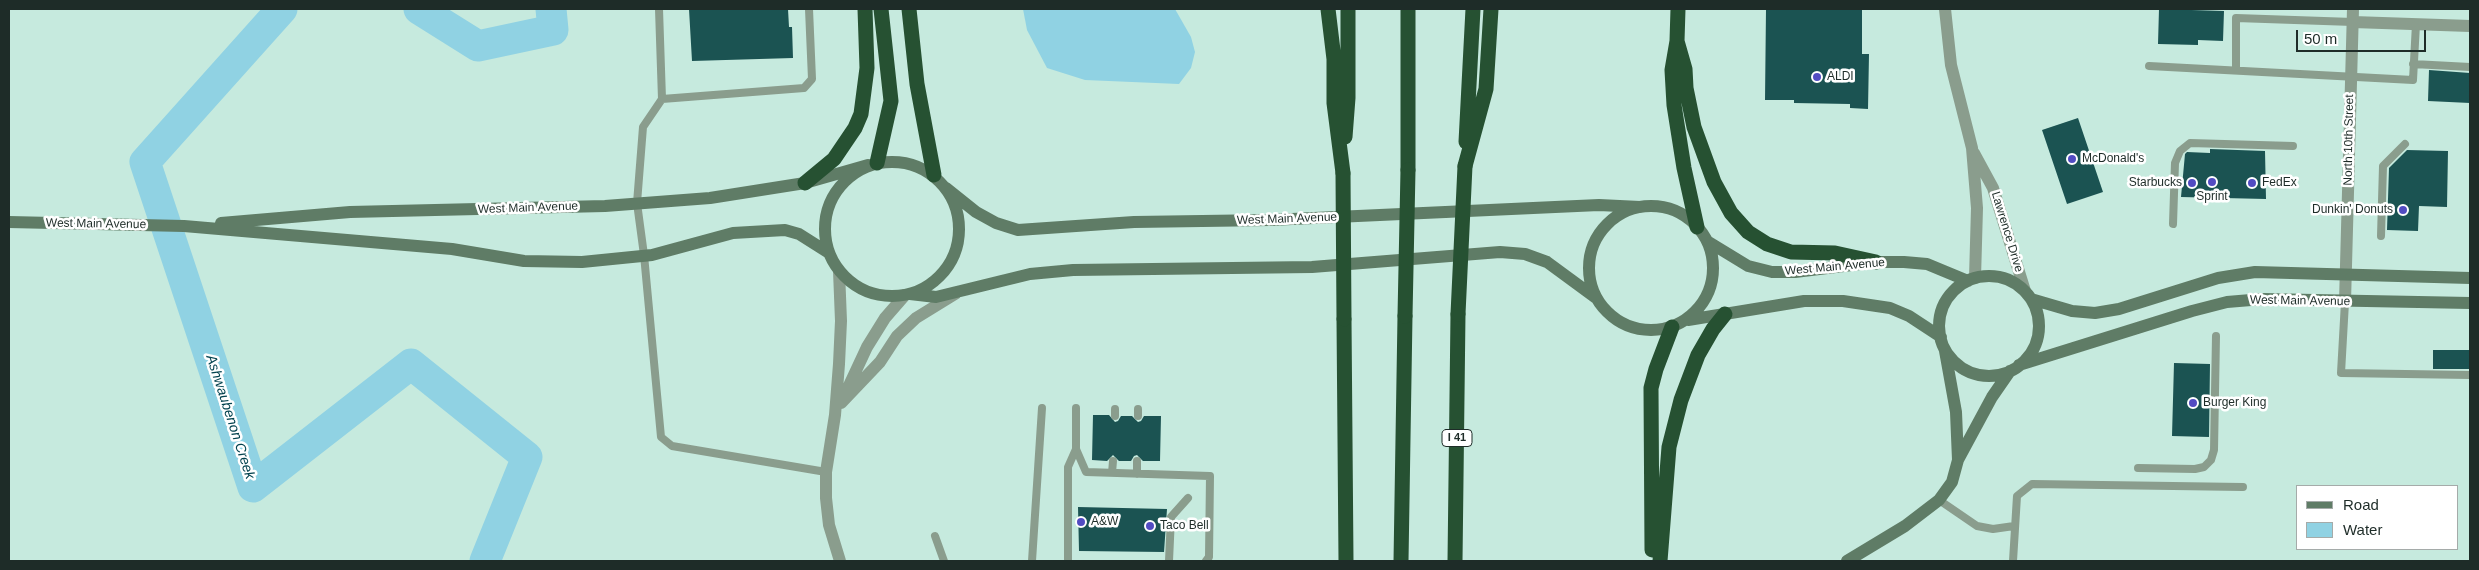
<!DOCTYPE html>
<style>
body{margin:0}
#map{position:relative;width:2479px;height:570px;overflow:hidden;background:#c6eade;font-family:Helvetica,sans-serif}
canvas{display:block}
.frame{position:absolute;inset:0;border:10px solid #1e2c28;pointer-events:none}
.legend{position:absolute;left:2296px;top:485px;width:162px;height:65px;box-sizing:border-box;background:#fff;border:1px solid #a5aba9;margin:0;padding:6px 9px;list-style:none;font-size:15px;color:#1e2c28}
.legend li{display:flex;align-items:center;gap:10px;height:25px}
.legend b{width:25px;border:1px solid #a5aba9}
.scale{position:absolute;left:2296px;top:30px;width:130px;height:22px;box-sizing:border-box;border:2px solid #1e2c28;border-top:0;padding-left:6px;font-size:15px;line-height:18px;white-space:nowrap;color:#1e2c28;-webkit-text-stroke:4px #fff;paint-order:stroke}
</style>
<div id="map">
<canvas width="2479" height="570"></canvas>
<div class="frame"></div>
<ul class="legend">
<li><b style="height:6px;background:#5f7c66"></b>Road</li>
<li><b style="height:14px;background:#90d2e3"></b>Water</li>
</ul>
<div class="scale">50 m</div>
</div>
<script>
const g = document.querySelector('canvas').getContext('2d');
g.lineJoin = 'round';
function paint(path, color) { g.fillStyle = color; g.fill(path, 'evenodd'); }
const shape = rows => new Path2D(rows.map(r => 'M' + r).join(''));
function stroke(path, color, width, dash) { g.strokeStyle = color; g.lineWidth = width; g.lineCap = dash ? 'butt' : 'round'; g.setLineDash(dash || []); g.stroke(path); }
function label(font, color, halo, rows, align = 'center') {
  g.font = font + ' Helvetica,sans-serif'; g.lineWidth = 5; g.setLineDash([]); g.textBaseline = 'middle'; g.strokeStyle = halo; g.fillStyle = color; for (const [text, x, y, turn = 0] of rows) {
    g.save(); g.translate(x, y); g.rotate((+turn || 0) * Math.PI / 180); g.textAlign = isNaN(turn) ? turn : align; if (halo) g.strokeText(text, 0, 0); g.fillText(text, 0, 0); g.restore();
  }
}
paint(shape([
 [1023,9,1175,9,1191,37,1195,52,1191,68,1179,84,1085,80,1047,68,1027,30]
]), '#90d2e3');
stroke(shape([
 [282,9,145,162,253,487,411,364,527,457,485,561],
 [419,9,478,46,553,30,551,9]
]), '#90d2e3', 31);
paint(shape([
 [689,9,788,9,789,27,792,27,793,58,692,61],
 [1766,9,1862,9,1862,54,1869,54,1868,109,1850,108,1850,104,1794,103,1794,100,1765,100],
 [2159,9,2224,11,2223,41,2198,40,2198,45,2158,44],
 [2429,70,2470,73,2470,103,2428,101],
 [2078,118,2103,192,2067,204,2042,130],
 [2210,149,2265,151,2266,199,2181,197,2185,154,2187,152,2210,153],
 [2407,150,2448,151,2447,207,2419,206,2418,231,2387,230,2389,168],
 [2433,350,2470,350,2470,369,2433,369],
 [2174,363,2210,364,2209,437,2172,436],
 [1093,415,1109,415,1115,422,1118,421,1121,416,1132,416,1138,422,1141,421,1144,416,1161,416,1160,461,1143,461,1137,455,1134,456,1131,461,1119,461,1113,455,1107,461,1092,460],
 [1078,507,1167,509,1164,552,1079,551]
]), '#1b5352');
stroke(shape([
 [659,9,662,99,643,127,637,203,644,255,661,437,672,446,826,472],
 [2413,64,2470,67],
 [2149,66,2413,80,2416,24],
 [2236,69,2236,18,2353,22],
 [662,99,804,88,812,79,809,9],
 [2173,224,2175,163,2180,151,2190,143,2293,146],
 [2381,236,2383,166,2405,144],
 [2345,302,2341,373,2470,375],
 [1076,408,1076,449,1086,472,1210,476,1209,557,1206,561],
 [1115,416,1115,409],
 [1138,416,1138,409],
 [2138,468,2195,469,2204,467,2211,460,2214,450,2216,336],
 [1112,473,1113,461],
 [1137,474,1137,461],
 [1939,500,1977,526,1993,529,2014,526],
 [935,536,944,561],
 [1032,561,1042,408],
 [1068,561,1068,467,1076,449],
 [1169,561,1171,517,1188,498],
 [2013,561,2017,496,2032,484,2243,487]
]), '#8a9d8d', 8);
stroke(shape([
 [1945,9,1951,65,1972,148,1977,208,1975,278],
 [2353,22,2470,26],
 [1974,153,1993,188,2025,291],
 [839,271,841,321,839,364,835,415,826,472,826,498,829,525,840,561],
 [2345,302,2353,9],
 [846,392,867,347,885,318,905,295],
 [841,403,880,362,897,336,916,318,955,294]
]), '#8a9d8d', 12);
stroke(shape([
 '825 229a67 67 0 1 1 134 0a67 67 0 1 1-134 0Z',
 [946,188,976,212,996,223,1018,230,1134,222,1270,220,1599,205,1640,207],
 '1589 268a62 62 0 1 1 124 0a62 62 0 1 1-124 0Z',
 [9,222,184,226,452,249,524,261,582,262,652,255,733,233,785,230,799,234,829,253],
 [221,223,350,212,605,206,710,198,805,183,868,165],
 [1707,241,1748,266,1772,272,1795,272,1876,262,1904,262,1927,264,1968,281],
 '1939 326a50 50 0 1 1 100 0a50 50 0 1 1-100 0Z',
 [910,294,936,297,1030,274,1073,270,1312,267,1500,252,1525,254,1547,262,1596,298],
 [2031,299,2072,311,2095,313,2119,309,2218,278,2255,272,2470,278],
 [1688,320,1804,301,1843,301,1890,308,1909,316,1941,337],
 [1945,351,1956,412,1958,460],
 [2019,365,2192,311,2227,302,2263,299,2470,303],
 [1847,561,1905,526,1939,500,1952,482,1958,460,1992,397,2010,371]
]), '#5f7c66', 12);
stroke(shape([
 [909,9,917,84,934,175],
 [1328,9,1334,59,1334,103,1343,173],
 [1408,9,1408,170],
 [1678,9,1677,41,1672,70,1674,105,1684,168,1697,227],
 [1677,41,1685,69,1686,88,1694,127,1714,182,1731,213,1748,232,1767,244,1791,252,1835,253,1876,262],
 [1345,137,1348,98,1348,9],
 [1466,142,1473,9],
 [877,163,891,101,881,9],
 [1465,166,1486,89,1491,9],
 [805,183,834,159,855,128,861,114,867,68,865,9],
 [1344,319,1346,561],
 [1652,550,1651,388,1656,369,1672,327],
 [1401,561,1405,316],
 [1455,561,1458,314],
 [1660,561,1669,447,1681,400,1698,355,1713,329,1725,314]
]), '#265132', 15);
stroke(shape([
 [1343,173,1344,319],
 [1458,314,1465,166],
 [1405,316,1408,170]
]), '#265132', 15);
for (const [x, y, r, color] of [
 [1817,77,5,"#524bc2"],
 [2072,159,5,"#524bc2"],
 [2212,182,5,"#524bc2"],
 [2192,183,5,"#524bc2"],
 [2252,183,5,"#524bc2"],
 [2403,210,5,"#524bc2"],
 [2193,403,5,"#524bc2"],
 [1081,522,5,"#524bc2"],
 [1150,526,5,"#524bc2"]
]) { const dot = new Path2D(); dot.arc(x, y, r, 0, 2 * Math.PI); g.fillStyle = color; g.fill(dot); stroke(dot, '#fff', 2); }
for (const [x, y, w] of [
 [1457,438,30]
]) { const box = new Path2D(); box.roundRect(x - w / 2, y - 8.5, w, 17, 4); g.fillStyle = '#fff'; g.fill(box); stroke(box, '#1e2c28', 1); }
label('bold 11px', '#1e2c28', null, [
 ["I 41",1457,438]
]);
label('12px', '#1e2c28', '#fff', [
 ["ALDI",1827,77],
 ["McDonald's",2082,159],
 ["Starbucks",2182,183,"right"],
 ["FedEx",2262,183],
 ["Sprint",2212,197,"center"],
 ["Dunkin' Donuts",2393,210,"right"],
 ["Burger King",2203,403],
 ["A&W",1091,522],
 ["Taco Bell",1160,526]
], 'left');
label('12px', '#1e2c28', '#fff', [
 ["North 10th Street",2349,140,-89],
 ["West Main Avenue",528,208,-2],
 ["West Main Avenue",1287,219,-2],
 ["West Main Avenue",96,224,1],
 ["Lawrence Drive",2007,232,73],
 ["West Main Avenue",1835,267,-5],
 ["West Main Avenue",2300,301,1]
]);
label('italic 14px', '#04434f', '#fff', [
 ["Ashwaubenon Creek",230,417,72]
]);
</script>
